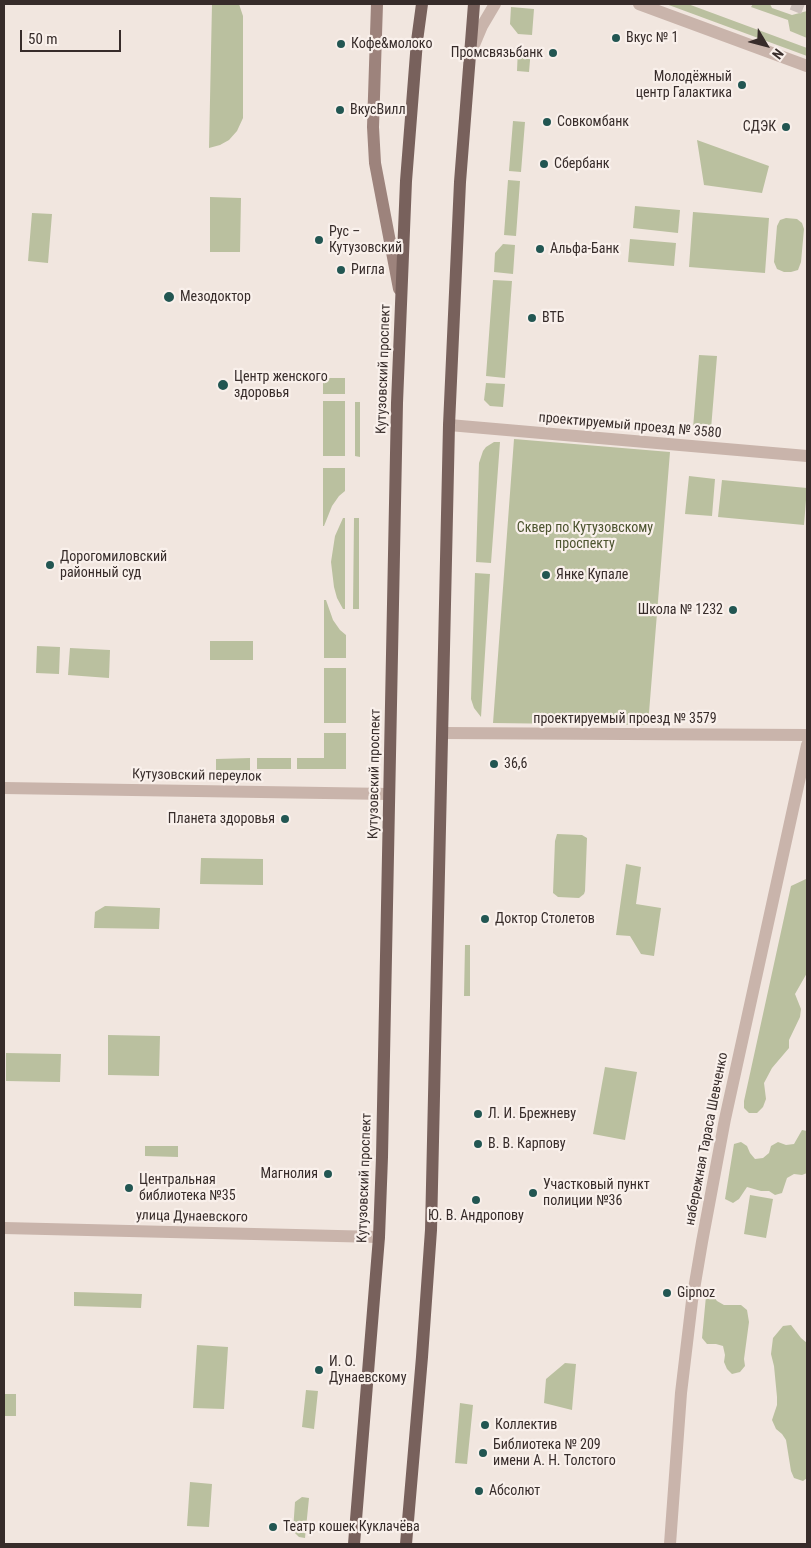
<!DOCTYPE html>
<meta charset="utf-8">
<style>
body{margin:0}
#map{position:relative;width:811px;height:1548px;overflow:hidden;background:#f1e6df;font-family:"Roboto Condensed",sans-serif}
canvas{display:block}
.frame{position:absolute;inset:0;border:5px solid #372c2a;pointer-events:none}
.north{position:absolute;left:741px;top:20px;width:50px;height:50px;-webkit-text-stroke:4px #f9f0eb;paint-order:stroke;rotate:127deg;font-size:14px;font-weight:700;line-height:20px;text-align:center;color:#372c2a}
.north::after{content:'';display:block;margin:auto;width:18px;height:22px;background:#372c2a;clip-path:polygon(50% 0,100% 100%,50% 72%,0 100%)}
.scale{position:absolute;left:20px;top:30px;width:101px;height:22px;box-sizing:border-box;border:2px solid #372c2a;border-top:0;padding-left:6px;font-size:15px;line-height:18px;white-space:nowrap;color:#372c2a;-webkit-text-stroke:4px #f9f0eb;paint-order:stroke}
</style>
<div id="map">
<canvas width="811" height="1548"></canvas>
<div class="frame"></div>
<div class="north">N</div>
<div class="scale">50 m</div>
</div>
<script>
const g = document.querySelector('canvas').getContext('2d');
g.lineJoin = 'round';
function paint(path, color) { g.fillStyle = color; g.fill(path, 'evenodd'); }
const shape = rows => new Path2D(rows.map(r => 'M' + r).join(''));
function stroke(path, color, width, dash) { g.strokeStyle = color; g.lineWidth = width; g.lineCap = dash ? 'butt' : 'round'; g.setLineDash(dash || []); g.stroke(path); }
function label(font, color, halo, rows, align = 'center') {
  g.font = font + ' "Roboto Condensed",sans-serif'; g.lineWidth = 4.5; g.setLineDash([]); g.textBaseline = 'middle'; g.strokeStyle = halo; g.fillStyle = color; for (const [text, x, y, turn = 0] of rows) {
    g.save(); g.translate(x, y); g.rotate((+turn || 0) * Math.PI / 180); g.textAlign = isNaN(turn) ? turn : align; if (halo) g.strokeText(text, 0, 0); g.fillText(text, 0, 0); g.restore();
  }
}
paint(shape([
 [212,4,239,4,243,16,243,118,237,131,229,140,220,145,209,148],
 [666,4,688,4,807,48,807,56],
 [753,4,770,4,772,8,792,15,807,11,807,38,790,31,788,20,751,7],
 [511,7,534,9,532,35,518,34,510,24],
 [518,48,531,49,529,72,517,71],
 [513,121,525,122,521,172,509,171],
 [697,140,769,166,762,193,704,185],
 [508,180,520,181,516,236,504,235],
 [210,197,241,198,240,252,210,252],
 [635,206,680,210,678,233,633,228],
 [693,212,769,218,765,273,689,267],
 [32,213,52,214,48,263,28,261],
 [786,218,797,219,802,223,804,229,801,262,798,270,791,272,784,272,777,269,774,262,777,226,780,220],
 [630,239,676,243,674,266,628,262],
 [503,244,515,245,513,274,494,272,495,253],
 [493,280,512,281,505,378,486,376],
 [699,355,717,356,711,429,693,428],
 [323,378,345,378,345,394,323,394],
 [486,383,505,384,503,407,490,406,484,400],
 [323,401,345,401,345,456,323,456],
 [355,402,360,402,360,457,355,456],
 [514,439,670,452,648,725,493,723],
 [494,442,500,442,491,563,476,562,479,463,483,451,486,447],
 [323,468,345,468,345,491,339,496,332,506,324,526,323,526],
 [689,476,715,479,712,516,685,514],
 [722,480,807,488,804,525,718,517],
 [343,518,345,518,345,609,343,609,337,598,334,587,331,562,335,536],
 [354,518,359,518,359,609,353,609],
 [475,573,490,574,481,717,474,708,471,699],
 [324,600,326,600,333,620,340,630,346,635,346,658,324,658],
 [210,641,253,641,253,660,210,660],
 [37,646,60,647,59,674,36,673],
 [70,648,110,650,109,678,68,675],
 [324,668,346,668,346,723,324,723],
 [324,733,346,733,346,769,297,769,297,758,324,758],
 [250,758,250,770,216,770,216,759],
 [257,758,291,758,291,769,257,769],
 [557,834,582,835,587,838,585,891,584,894,579,898,558,897,553,893,555,841],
 [201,858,263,859,263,885,200,884],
 [626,864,641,867,636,904,661,908,654,956,641,954,630,936,616,935],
 [806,879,807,880,807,973,795,994,801,1009,800,1017,789,1040,789,1048,772,1068,764,1083,766,1099,763,1107,757,1113,749,1113,744,1108,744,1101,791,886],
 [105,906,160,908,159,929,94,928,95,912],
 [465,945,470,945,470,996,464,996],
 [108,1035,160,1036,159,1076,108,1075],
 [6,1053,61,1054,60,1082,6,1081],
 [605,1067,637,1072,625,1140,593,1134],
 [802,1130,807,1131,807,1173,802,1175,794,1174,787,1178,782,1193,775,1195,769,1191,761,1191,747,1187,739,1199,733,1203,725,1199,734,1144,741,1142,747,1146,750,1153,755,1159,763,1158,769,1153,771,1146,778,1142,786,1145,794,1144],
 [145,1146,178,1146,178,1157,145,1156],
 [750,1195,773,1199,766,1238,744,1234],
 [74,1292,142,1294,141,1308,74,1306],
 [712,1295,717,1301,724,1305,741,1305,747,1310,749,1322,744,1359,745,1366,740,1372,732,1374,727,1369,724,1362,725,1355,723,1346,716,1344,707,1344,702,1338,706,1296],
 [791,1325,801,1338,807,1343,807,1478,803,1481,794,1478,791,1471,786,1440,782,1434,776,1429,772,1420,777,1405,777,1397,774,1366,771,1354,773,1338,783,1326],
 [197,1345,228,1347,224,1409,193,1408],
 [565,1363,576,1364,572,1410,544,1403,546,1379],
 [306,1390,318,1391,314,1429,302,1427],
 [4,1394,16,1394,16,1416,4,1416],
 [460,1403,473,1405,467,1464,455,1463],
 [190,1482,212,1484,209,1527,187,1526],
 [302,1497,309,1498,305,1538,299,1537,293,1531,295,1502]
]), '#bac09f');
stroke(shape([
 [792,4,807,10]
]), '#ccc1bb', 12, [12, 6]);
stroke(shape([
 [639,4,807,66],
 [471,52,482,26,495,4],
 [449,425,807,456],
 [443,733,807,735],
 [4,788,389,794],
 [4,1228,379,1237],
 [670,1544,681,1393,692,1301,702,1242,725,1119,807,745]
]), '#c9b4ab', 12);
stroke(shape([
 [377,4,373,127,375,163,399,289]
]), '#9d837c', 12);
stroke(shape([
 [354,1544,379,1237,382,1157,397,403,406,181,417,41,422,4],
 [406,1544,422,1357,431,1230,449,425,460,182,474,4]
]), '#78615c', 12);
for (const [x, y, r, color] of [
 [616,38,5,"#225652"],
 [341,44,5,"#225652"],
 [553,53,5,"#225652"],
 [742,85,5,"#225652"],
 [340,110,5,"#225652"],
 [547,122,5,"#225652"],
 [786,127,5,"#225652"],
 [544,164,5,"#225652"],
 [319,240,5,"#225652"],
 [540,249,5,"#225652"],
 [341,270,5,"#225652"],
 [169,297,6,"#225652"],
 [532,318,5,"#225652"],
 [223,385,6,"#225652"],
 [50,565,5,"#225652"],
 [546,575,5,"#225652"],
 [733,610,5,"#225652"],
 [494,764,5,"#225652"],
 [285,819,5,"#225652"],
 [485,919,5,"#225652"],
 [478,1114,5,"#225652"],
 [478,1144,5,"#225652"],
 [328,1174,5,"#225652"],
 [129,1188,5,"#225652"],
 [533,1193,5,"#225652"],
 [476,1200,5,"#225652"],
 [667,1293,5,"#225652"],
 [319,1370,5,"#225652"],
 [485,1425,5,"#225652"],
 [483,1453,5,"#225652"],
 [479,1491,5,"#225652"],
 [273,1527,5,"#225652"]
]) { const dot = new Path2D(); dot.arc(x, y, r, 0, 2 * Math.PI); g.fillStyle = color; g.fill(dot); stroke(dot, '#f9f0eb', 2); }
label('14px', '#372c2a', '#f9f0eb', [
 ["Вкус № 1",626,38],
 ["Кофе&молоко",351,44],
 ["Промсвязьбанк",543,53,"right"],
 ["Молодёжный",732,77,"right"],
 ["центр Галактика",732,93,"right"],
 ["ВкусВилл",350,110],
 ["Совкомбанк",557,122],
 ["СДЭК",776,127,"right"],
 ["Сбербанк",554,164],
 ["Рус –",329,232],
 ["Кутузовский",329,248],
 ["Альфа-Банк",550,249],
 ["Ригла",351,270],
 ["Мезодоктор",180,297],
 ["ВТБ",542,318],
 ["Центр женского",234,377],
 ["здоровья",234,393],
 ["Дорогомиловский",60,557],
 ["районный суд",60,573],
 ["Янке Купале",556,575],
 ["Школа № 1232",723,610,"right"],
 ["36,6",504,764],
 ["Планета здоровья",275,819,"right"],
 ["Доктор Столетов",495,919],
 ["Л. И. Брежневу",488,1114],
 ["В. В. Карпову",488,1144],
 ["Магнолия",318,1174,"right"],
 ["Центральная",139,1180],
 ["библиотека №35",139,1196],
 ["Участковый пункт",543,1185],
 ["полиции №36",543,1201],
 ["Ю. В. Андропову",476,1216,"center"],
 ["Gipnoz",677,1293],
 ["И. О.",329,1362],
 ["Дунаевскому",329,1378],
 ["Коллектив",495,1425],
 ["Библиотека № 209",493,1445],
 ["имени А. Н. Толстого",493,1461],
 ["Абсолют",489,1491],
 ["Театр кошек Куклачёва",283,1527]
], 'left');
label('14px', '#372c2a', '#f9f0eb', [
 ["Кутузовский проспект",384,369,-88],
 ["проектируемый проезд № 3580",630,426,5],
 ["проектируемый проезд № 3579",625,719],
 ["Кутузовский проспект",375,774,-89],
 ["Кутузовский переулок",197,776,1],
 ["набережная Тараса Шевченко",707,1139,-79],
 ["Кутузовский проспект",365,1178,-88],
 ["улица Дунаевского",192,1217,1]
]);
label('14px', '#4c542f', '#f9f0eb', [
 ["Сквер по Кутузовскому",585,528],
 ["проспекту",585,544]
]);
</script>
